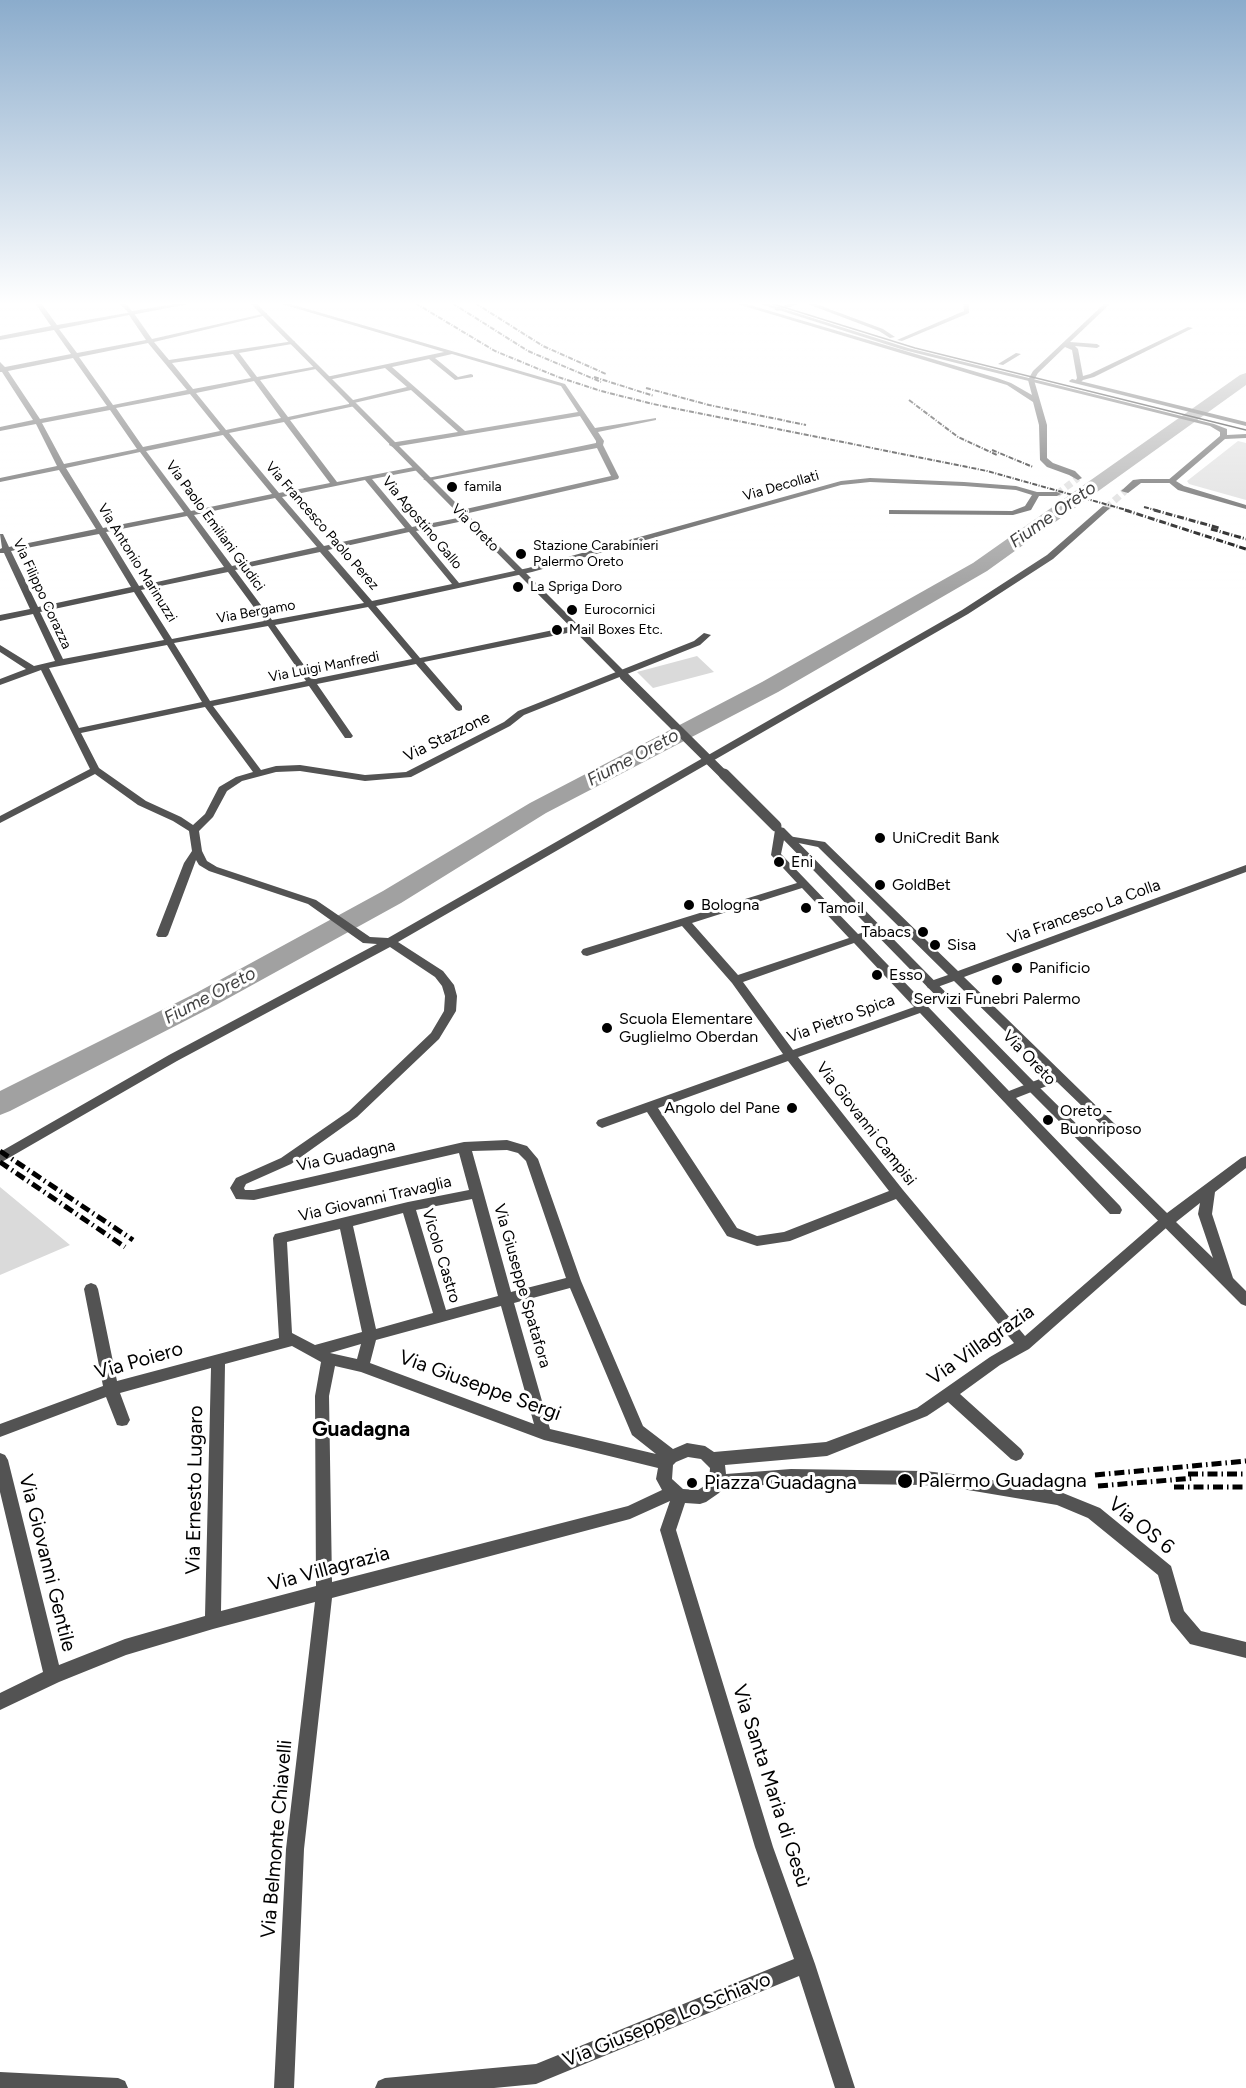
<!DOCTYPE html>
<meta charset="utf-8">
<style>
body{margin:0}
canvas{display:block;background:#fff}
</style>
<canvas width="1246" height="2088"></canvas>
<script>
const g = document.querySelector('canvas').getContext('2d');
g.lineJoin = 'round';
function paint(path, color) { g.fillStyle = color; g.fill(path, 'evenodd'); }
const shape = rows => new Path2D(rows.map(r => 'M' + r).join(''));
function stroke(path, color, width, dash) { g.strokeStyle = color; g.lineWidth = width; g.lineCap = dash ? 'butt' : 'round'; g.setLineDash(dash || []); g.stroke(path); }
function label(font, color, halo, rows, align = 'center') {
  g.font = font + ' Figtree,sans-serif'; g.lineWidth = 6; g.setLineDash([]); g.textBaseline = 'middle'; g.strokeStyle = halo; g.fillStyle = color; for (const [text, x, y, turn = 0] of rows) {
    g.save(); g.translate(x, y); g.rotate((+turn || 0) * Math.PI / 180); g.textAlign = isNaN(turn) ? turn : align; if (halo) g.strokeText(text, 0, 0); g.fillText(text, 0, 0); g.restore();
  }
}
paint(shape([
 [1238,441,1246,443,1246,500,1189,484,1187,481],
 [697,656,714,672,653,688,637,672],
 [0,1187,70,1245,0,1275]
]), '#dadada');
paint(shape([
 [1246,373,1246,385,987,571,778,692,546,813,401,903,216,1005,10,1111,0,1115,0,1091,196,993,383,891,530,803,762,682,973,563,1240,375,1246,373]
]), '#a1a1a1');
stroke(shape([
 [1057,494,1078,478],
 [1106,508,1125,491]
]), '#d9d9d9', 7, [7, 4]);
paint(shape([
 [35,303,41,303,57,325,133,312,152,339,267,313,267,315,154,342,169,360,294,341,295,342,292,344,239,353,257,377,318,366,318,368,316,369,260,380,288,417,349,404,349,401,407,387,385,368,328,380,325,378,326,377,444,352,278,303,287,303,565,384,595,428,656,418,656,420,598,432,604,441,603,445,619,477,618,479,460,515,456,513,457,511,611,476,597,448,427,481,423,479,596,443,596,441,580,416,393,447,389,445,390,443,458,432,411,390,354,403,355,406,290,420,337,482,419,466,419,470,372,479,412,527,468,516,468,520,416,531,459,583,528,568,841,481,870,478,964,482,1016,486,1037,492,1057,492,1061,494,1057,496,1039,496,1031,510,1013,515,892,514,889,514,889,510,1012,511,1025,506,1032,495,1016,490,964,486,870,482,841,485,532,572,376,606,420,658,577,625,581,628,577,631,424,662,462,706,462,710,459,711,456,710,416,664,317,684,353,736,351,738,345,738,309,686,213,706,261,770,276,766,300,765,365,775,406,772,504,722,518,711,694,641,704,633,711,635,700,645,524,715,510,726,411,777,365,781,300,771,276,772,242,781,227,791,213,817,199,831,202,851,207,861,217,867,316,900,370,937,388,938,962,610,1047,555,1103,506,1110,508,1053,559,968,614,398,942,443,971,454,985,457,996,456,1011,439,1039,357,1117,291,1164,246,1184,244,1188,245,1190,254,1190,464,1142,507,1140,527,1146,538,1159,581,1281,643,1426,673,1449,687,1443,705,1446,714,1452,826,1442,917,1408,990,1357,1014,1343,896,1199,790,1241,757,1246,727,1236,647,1112,602,1128,598,1126,596,1123,598,1120,783,1054,732,983,682,926,587,956,583,955,581,952,583,949,797,883,771,855,775,830,780,827,785,830,784,837,788,836,825,842,958,971,1246,865,1246,872,964,977,1120,1129,1122,1132,1120,1135,1112,1135,1057,1082,1016,1098,1120,1206,1122,1210,1120,1214,1110,1214,920,1013,798,1057,903,1190,1025,1336,1162,1217,1167,1216,1172,1217,1174,1221,1029,1349,1000,1365,960,1394,1021,1449,1024,1454,1021,1459,1016,1461,1011,1459,948,1402,927,1416,827,1456,725,1465,726,1474,791,1469,924,1471,962,1475,1058,1491,1100,1508,1171,1566,1184,1611,1201,1631,1246,1642,1246,1658,1190,1644,1171,1621,1158,1575,1088,1518,1057,1505,962,1489,924,1485,791,1483,723,1488,719,1493,706,1502,700,1504,685,1503,676,1530,773,1847,815,1964,855,2088,835,2088,799,1976,536,2084,494,2088,375,2088,378,2081,385,2078,536,2064,794,1959,755,1847,660,1530,670,1501,630,1519,332,1598,304,1849,294,2088,274,2088,286,1849,315,1602,213,1629,126,1655,59,1682,0,1710,0,1693,43,1672,0,1492,0,1453,5,1455,8,1460,59,1665,125,1639,205,1616,211,1368,120,1393,130,1420,127,1425,122,1426,117,1425,106,1397,0,1437,0,1424,103,1386,84,1289,86,1285,91,1283,96,1285,98,1289,117,1381,279,1338,273,1238,275,1234,408,1202,469,1190,459,1153,254,1200,236,1199,230,1188,236,1178,281,1158,349,1111,431,1033,444,1011,445,996,442,986,435,977,390,947,177,1061,0,1163,0,1152,169,1055,377,944,363,943,308,904,209,871,199,865,196,860,168,935,166,937,158,937,156,935,184,863,192,851,189,831,173,821,138,805,95,774,0,823,0,816,90,769,41,670,0,685,0,679,26,669,0,652,0,645,34,666,55,661,33,614,0,621,0,615,30,609,4,553,0,553,0,549,2,548,0,534,3,534,9,547,96,529,59,470,0,482,0,478,57,466,36,424,0,431,0,427,33,420,2,372,0,372,0,362,5,367,71,354,54,330,0,340,0,336,51,326,35,303],
 [129,315,146,340,77,353,59,329,129,315],
 [148,343,187,390,113,405,79,357,148,343],
 [233,354,251,378,193,389,172,363,233,354],
 [452,354,561,386,578,412,465,431,392,367,429,359,455,380,473,377,473,375,471,374,458,377,435,358,452,354],
 [73,358,107,406,40,419,8,371,73,358],
 [254,381,281,418,226,430,196,393,254,381],
 [190,394,220,431,143,447,116,408,190,394],
 [110,410,137,449,64,464,42,423,110,410],
 [284,422,330,483,279,493,229,433,284,422],
 [223,435,272,494,191,511,146,451,223,435],
 [140,452,184,512,103,528,66,468,140,452],
 [365,480,405,528,324,546,282,497,365,480],
 [275,498,317,547,232,566,194,515,275,498],
 [187,516,224,567,139,586,106,532,187,516],
 [409,532,452,584,372,601,328,550,409,532],
 [99,534,131,587,38,607,11,551,99,534],
 [320,552,364,603,272,620,235,570,320,552],
 [228,572,264,621,172,639,141,590,228,572],
 [134,592,164,640,63,659,40,612,134,592],
 [368,607,412,659,314,679,275,625,368,607],
 [268,626,306,681,210,701,174,643,268,626],
 [167,645,202,702,79,728,49,668,167,645],
 [205,707,253,772,236,777,219,787,205,814,193,825,181,817,146,801,99,768,81,733,205,707],
 [784,840,818,847,948,975,928,982,926,985,928,988,932,989,954,981,1050,1075,1009,1091,864,940,883,933,885,931,883,929,879,928,858,934,781,854,784,840],
 [802,888,849,938,738,975,692,923,802,888],
 [854,943,914,1007,793,1050,743,982,854,943],
 [788,1061,889,1191,784,1232,757,1236,737,1228,658,1108,788,1061],
 [507,1150,518,1153,526,1161,566,1278,511,1292,472,1151,507,1150],
 [472,1199,498,1296,446,1310,416,1210,472,1199],
 [403,1213,433,1313,376,1329,353,1226,403,1213],
 [340,1229,362,1332,315,1345,292,1333,287,1242,340,1229],
 [570,1288,632,1435,656,1454,550,1429,514,1303,570,1288],
 [501,1306,534,1424,370,1363,376,1340,501,1306],
 [361,1344,357,1359,330,1353,361,1344],
 [292,1346,321,1362,315,1396,316,1586,221,1611,225,1364,292,1346],
 [335,1366,361,1372,544,1440,658,1468,656,1479,662,1490,628,1506,332,1582,329,1396,335,1366],
 [688,1457,701,1459,710,1468,709,1483,698,1490,683,1489,672,1479,673,1465,676,1462,688,1457],
 [734,303,743,303,997,378,1011,383,1032,395,1028,380,1033,371,1105,303,1111,303,1070,342,1097,344,1100,346,1097,348,1075,346,1078,349,1083,376,1090,374,1188,327,1193,328,1094,377,1083,380,1080,383,1075,382,1077,378,1072,350,1065,347,1038,373,1034,380,1047,425,1047,458,1053,463,1075,471,1082,478,1078,480,1069,475,1047,467,1040,460,1039,425,1033,402,1007,385,734,303],
 [792,303,801,303,777,311,774,309,792,303],
 [805,303,813,303,883,329,895,337,890,338,879,331,805,303],
 [963,303,969,303,969,313,902,341,897,340,964,311,963,303],
 [1016,353,1021,354,1003,365,998,364,1016,353],
 [1141,479,1171,479,1175,481,1171,483,1141,483,1128,493,1121,491,1133,480,1141,479],
 [0,2072,118,2078,125,2081,128,2088,0,2088,0,2072]
]), '#535353');
paint(shape([
 [119,303,125,303,132,311,181,303,194,303,131,315,119,303],
 [250,303,256,303,627,674,627,678,621,678,250,303],
 [757,303,765,303,908,348,1214,424,1227,429,1227,435,1246,434,1246,438,1225,439,1176,481,1184,486,1246,505,1246,509,1178,490,1167,481,1220,436,1220,432,1210,426,904,350,757,303],
 [1072,379,1246,422,1246,426,1070,382,1069,381,1072,379],
 [780,827,784,828,1037,1085,1167,1213,1241,1158,1246,1156,1246,1168,1215,1192,1212,1214,1233,1278,1246,1291,1246,1306,1241,1304,1029,1091,776,832,775,830,780,827],
 [1200,1203,1198,1214,1213,1258,1176,1222,1200,1203]
]), '#535353');
stroke(shape([
 [770,303,915,348,1246,430]
]), '#000', 1.5);
stroke(shape([
 [415,303,495,351,558,377,601,391,653,404,987,471,1130,511],
 [452,303,528,351,601,382],
 [475,303,543,346,606,374],
 [594,377,654,396],
 [646,388,709,405,806,425],
 [909,400,958,437,997,455],
 [992,450,1033,467],
 [1144,507,1159,511]
]), '#000', 2, [5, 1.5, 1, 1.5]);
stroke(shape([
 [1125,510,1246,549],
 [1154,510,1219,528],
 [1211,529,1246,539]
]), '#000', 3, [7, 2, 1, 2]);
stroke(shape([
 [0,1151,133,1240],
 [0,1162,125,1247],
 [1188,1474,1246,1474],
 [1095,1475,1246,1461],
 [1098,1486,1195,1478],
 [1174,1487,1246,1487]
]), '#000', 5, [10, 4, 1.5, 4]);
stroke(shape([
 [624,676,725,776]
]), '#535353', 9);
stroke(shape([
 [724,774,776,826]
]), '#535353', 11);
const sky = g.createLinearGradient(0, 0, 0, 595);
sky.addColorStop(0, '#8baccc');
sky.addColorStop(0.51, '#fff');
sky.addColorStop(1, '#ffffff00');
g.fillStyle = sky;
g.fillRect(0, 0, 1246, 595);
for (const [x, y, r, color] of [
 [452,487,6,"#000"],
 [521,554,6,"#000"],
 [518,587,6,"#000"],
 [572,610,6,"#000"],
 [557,630,6,"#000"],
 [880,838,6,"#000"],
 [779,862,6,"#000"],
 [880,885,6,"#000"],
 [689,905,6,"#000"],
 [806,908,6,"#000"],
 [923,932,6,"#000"],
 [935,945,6,"#000"],
 [1017,968,6,"#000"],
 [877,975,6,"#000"],
 [997,980,6,"#000"],
 [607,1028,6,"#000"],
 [792,1108,6,"#000"],
 [1048,1120,6,"#000"],
 [905,1481,8,"#000"],
 [692,1483,6,"#000"]
]) { const dot = new Path2D(); dot.arc(x, y, r, 0, 2 * Math.PI); g.fillStyle = color; g.fill(dot); stroke(dot, '#fff', 2); }
label('14px', '#000', '#fff', [
 ["Via Decollati",781,486,-16],
 ["Via Agostino Gallo",422,523,50],
 ["Via Paolo Emiliani Giudici",215,526,54],
 ["Via Francesco Paolo Perez",322,526,49],
 ["Via Oreto",475,528,45],
 ["Via Antonio Marinuzzi",137,563,58],
 ["Via Filippo Corazza",42,594,65],
 ["Via Bergamo",256,612,-10],
 ["Via Luigi Manfredi",324,667,-11]
]);
label('14px', '#000', '#fff', [
 ["famila",464,487],
 ["Stazione Carabinieri",533,546],
 ["Palermo Oreto",533,562],
 ["La Spriga Doro",530,587],
 ["Eurocornici",584,610],
 ["Mail Boxes Etc.",569,630]
], 'left');
label('16px', '#000', '#fff', [
 ["Via Stazzone",447,737,-26],
 ["Via Francesco La Colla",1084,912,-20],
 ["Via Pietro Spica",841,1019,-20],
 ["Via Oreto",1029,1058,46],
 ["Via Giovanni Campisi",866,1124,52],
 ["Via Guadagna",346,1156,-12],
 ["Via Giovanni Travaglia",375,1199,-13],
 ["Vicolo Castro",441,1256,73],
 ["Via Giuseppe Spatafora",522,1286,74]
]);
label('16px', '#000', '#fff', [
 ["UniCredit Bank",892,838],
 ["Eni",791,862],
 ["GoldBet",892,885],
 ["Bologna",701,905],
 ["Tamoil",818,908],
 ["Tabacs",911,932,"right"],
 ["Sisa",947,945],
 ["Panificio",1029,968],
 ["Esso",889,975],
 ["Servizi Funebri Palermo",997,999,"center"],
 ["Scuola Elementare",619,1019],
 ["Guglielmo Oberdan",619,1037],
 ["Angolo del Pane",780,1108,"right"],
 ["Oreto -",1060,1111],
 ["Buonriposo",1060,1129]
], 'left');
label('italic 18px', '#424242', '#fff', [
 ["Fiume Oreto",1053,515,-35],
 ["Fiume Oreto",633,758,-28],
 ["Fiume Oreto",210,996,-28]
]);
label('20px', '#000', '#fff', [
 ["Via Villagrazia",981,1345,-35],
 ["Via Poiero",139,1361,-16],
 ["Via Giuseppe Sergi",480,1386,20],
 ["Via Ernesto Lugaro",195,1490,-89],
 ["Via OS 6",1141,1526,39],
 ["Via Giovanni Gentile",47,1563,76],
 ["Via Villagrazia",329,1569,-15],
 ["Via Santa Maria di Gesù",771,1786,72],
 ["Via Belmonte Chiavelli",277,1839,-85],
 ["Via Giuseppe Lo Schiavo",667,2020,-22]
]);
label('20px', '#000', '#fff', [
 ["Palermo Guadagna",918,1481],
 ["Piazza Guadagna",704,1483]
], 'left');
label('bold 21px', '#000', '#fff', [
 ["Guadagna",361,1430]
]);
</script>
